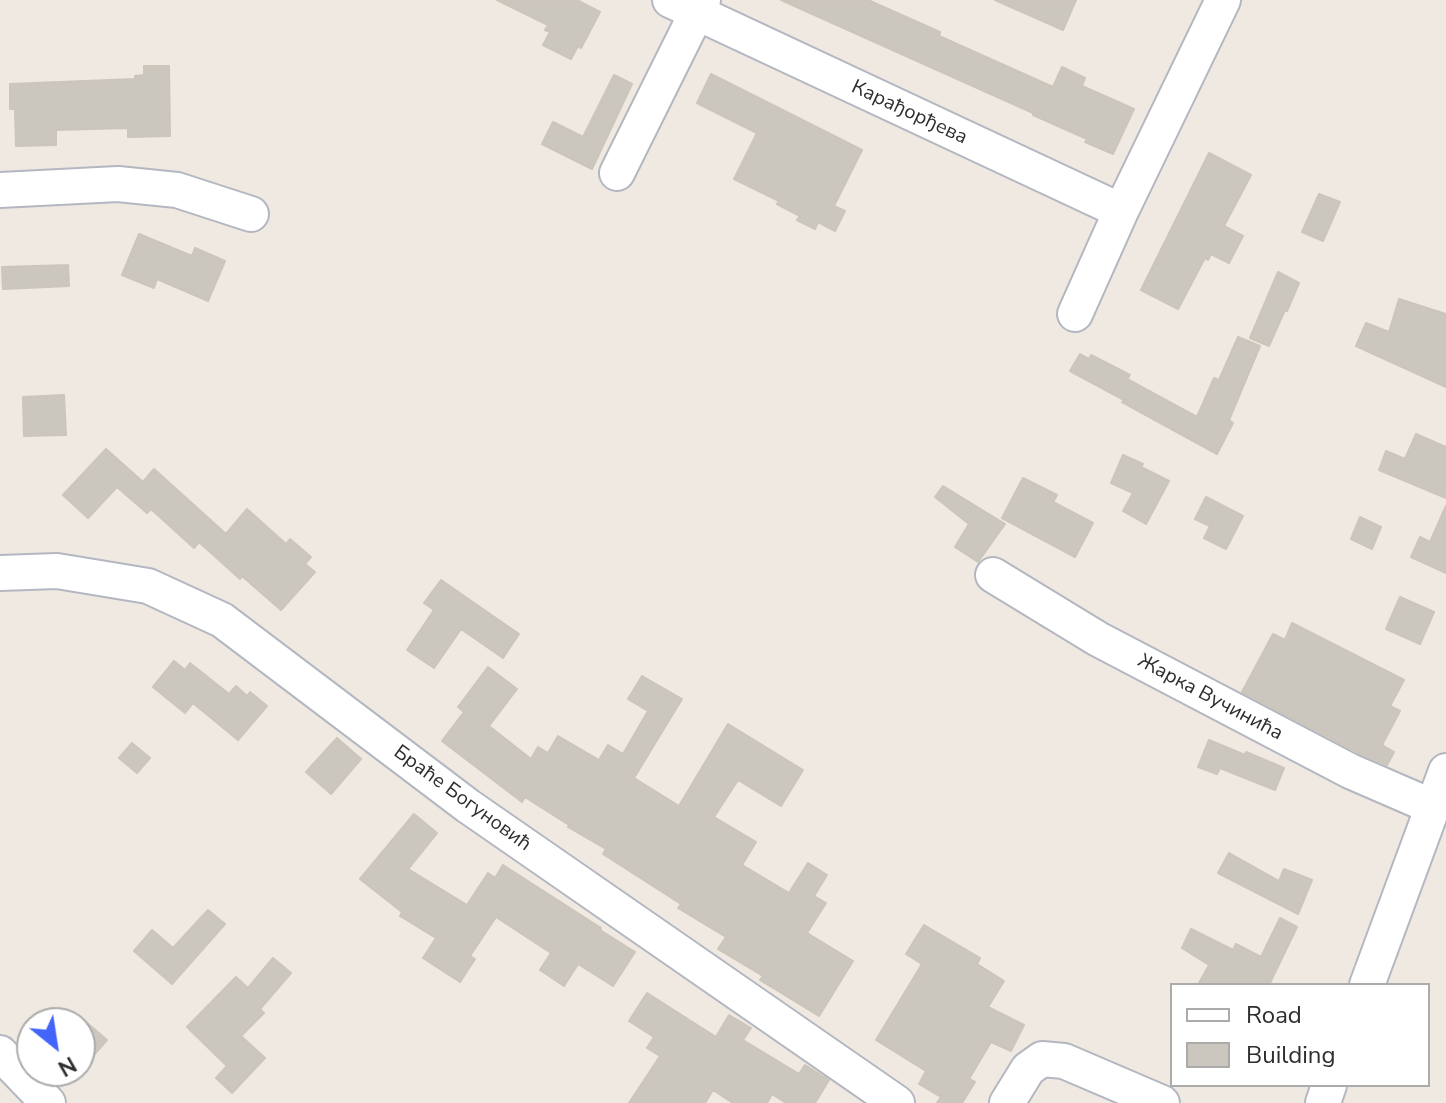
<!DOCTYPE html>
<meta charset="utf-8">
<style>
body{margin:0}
#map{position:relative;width:1446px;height:1103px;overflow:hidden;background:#efe9e1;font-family:"Nunito Sans",sans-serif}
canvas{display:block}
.legend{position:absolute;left:1170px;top:983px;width:260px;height:104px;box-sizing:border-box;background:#fff;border:2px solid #ababab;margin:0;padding:10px 14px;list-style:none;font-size:24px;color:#2e2e2e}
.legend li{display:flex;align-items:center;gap:16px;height:40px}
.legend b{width:40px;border:2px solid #ababab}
.north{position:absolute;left:16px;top:1007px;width:80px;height:80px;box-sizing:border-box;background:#fff;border:2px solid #ababab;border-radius:50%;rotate:150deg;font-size:22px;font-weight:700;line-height:32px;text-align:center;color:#2e2e2e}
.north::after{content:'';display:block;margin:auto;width:28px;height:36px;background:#4264fb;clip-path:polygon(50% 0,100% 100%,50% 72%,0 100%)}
</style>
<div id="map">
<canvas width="1446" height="1103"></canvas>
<ul class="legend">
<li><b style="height:10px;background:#fff"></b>Road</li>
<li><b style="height:22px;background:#cbc7bf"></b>Building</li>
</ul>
<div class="north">N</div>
</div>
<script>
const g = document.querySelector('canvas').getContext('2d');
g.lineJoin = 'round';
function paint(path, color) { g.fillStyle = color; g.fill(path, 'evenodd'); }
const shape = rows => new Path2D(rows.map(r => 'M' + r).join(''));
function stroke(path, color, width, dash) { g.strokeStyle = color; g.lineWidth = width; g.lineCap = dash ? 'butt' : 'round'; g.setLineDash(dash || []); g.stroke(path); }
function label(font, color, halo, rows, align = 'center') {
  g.font = font + ' "Nunito Sans",sans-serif'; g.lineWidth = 7; g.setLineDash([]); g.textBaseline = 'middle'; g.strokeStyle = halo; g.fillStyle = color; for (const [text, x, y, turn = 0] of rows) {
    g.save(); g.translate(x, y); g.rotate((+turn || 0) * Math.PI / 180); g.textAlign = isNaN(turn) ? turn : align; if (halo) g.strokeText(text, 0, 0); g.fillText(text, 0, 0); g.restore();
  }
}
const building = shape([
 [497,0,577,0,600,12,581,48,578,46,571,59,543,45,550,32,545,30,548,25,497,0],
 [781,0,868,0,940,32,939,36,1053,87,1062,67,1085,78,1082,86,1134,109,1113,154,1085,142,1087,139,1033,115,1033,113,781,0],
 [995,0,1076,0,1063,30,995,0],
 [144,66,169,66,170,136,128,137,128,128,56,130,56,145,16,146,15,109,10,109,10,84,135,79,135,76,144,75,144,66],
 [711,74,862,150,834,206,845,211,835,231,818,222,815,229,797,220,800,216,777,204,779,201,734,179,757,133,697,103,711,74],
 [614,75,632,84,592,169,542,144,553,122,583,137,614,75],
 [1209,153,1251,175,1224,226,1243,236,1229,263,1211,254,1208,260,1205,258,1178,309,1141,290,1209,153],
 [1319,194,1340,202,1323,241,1302,232,1319,194],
 [139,234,192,256,195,248,225,261,208,301,157,279,154,288,122,275,139,234],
 [68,265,69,286,3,289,2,267,68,265],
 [1278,272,1299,283,1287,311,1285,310,1269,346,1250,338,1278,272],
 [1399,299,1446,314,1446,387,1356,346,1366,323,1389,332,1399,299],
 [1238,337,1260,346,1229,420,1233,423,1217,454,1122,402,1124,400,1070,371,1080,354,1089,359,1091,355,1130,375,1127,379,1197,417,1214,378,1219,380,1238,337],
 [64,395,66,435,24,436,23,397,64,395],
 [1416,434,1446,447,1446,498,1379,470,1386,451,1405,459,1416,434],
 [106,449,143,482,154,469,226,534,247,509,286,544,290,539,311,557,305,564,315,572,281,610,242,576,240,579,199,542,194,548,151,509,147,513,117,487,88,518,63,495,106,449],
 [1123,455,1143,464,1141,467,1169,481,1146,524,1123,511,1133,493,1111,483,1123,455],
 [1023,478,1057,495,1053,502,1093,523,1075,557,1002,518,1023,478],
 [943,486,1005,524,978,562,955,547,969,524,935,497,943,486],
 [1206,497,1243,516,1226,549,1204,538,1210,526,1195,519,1206,497],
 [1446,506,1446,573,1411,557,1420,537,1430,542,1446,506],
 [1360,517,1381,527,1372,549,1351,539,1360,517],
 [441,580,519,634,503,658,461,629,434,668,407,650,434,610,424,603,441,580],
 [1400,597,1434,612,1420,644,1386,629,1400,597],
 [1292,623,1404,680,1390,706,1400,711,1382,745,1394,752,1387,765,1359,753,1242,692,1273,634,1285,640,1292,623],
 [174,661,185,670,190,663,229,694,236,686,247,696,250,692,267,706,238,740,193,703,185,713,153,687,174,661],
 [488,667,517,689,489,726,531,759,538,747,548,753,558,736,599,760,608,745,623,754,648,711,628,699,642,676,682,699,634,778,679,806,728,724,803,770,781,806,738,780,714,817,756,842,742,865,789,893,808,863,827,875,814,896,826,903,807,933,853,961,819,1016,760,980,763,976,718,949,726,937,678,908,681,904,603,854,606,849,568,827,569,825,525,797,522,802,442,741,464,712,458,707,488,667],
 [337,738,361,759,331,794,306,772,337,738],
 [1209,740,1245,755,1246,752,1284,768,1275,790,1220,768,1217,774,1198,767,1209,740],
 [132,743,150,758,137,773,119,758,132,743],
 [414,814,437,833,408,869,467,905,488,873,495,878,503,865,601,928,600,930,635,952,613,986,578,964,564,986,540,970,551,953,496,917,470,956,475,959,460,982,423,958,436,938,400,916,402,912,360,879,414,814],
 [1229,853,1279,881,1284,869,1312,880,1298,914,1218,873,1229,853],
 [208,910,225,924,172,984,134,951,152,930,173,948,208,910],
 [1280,918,1297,927,1269,985,1198,985,1209,965,1182,948,1191,929,1233,950,1236,944,1261,957,1280,918],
 [924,925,980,958,977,964,1004,981,988,1007,1024,1025,1011,1051,991,1042,969,1079,975,1082,962,1103,937,1103,941,1097,919,1084,926,1071,876,1040,922,964,906,954,924,925],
 [273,958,291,973,260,1009,264,1013,241,1036,265,1058,232,1093,216,1078,227,1066,187,1027,236,977,248,988,273,958],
 [647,993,716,1037,729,1015,751,1028,743,1040,799,1074,805,1065,829,1080,815,1103,786,1103,772,1094,767,1103,733,1103,713,1090,705,1103,629,1103,660,1056,647,1048,654,1037,629,1021,647,993],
 [80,1017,107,1040,80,1071,80,1017]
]);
paint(building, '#cbc7bf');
stroke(building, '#cbc5ba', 2);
const minor = shape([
 [670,0,1121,211],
 [617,173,703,0],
 [0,190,118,184,177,190,251,214],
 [1075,314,1121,211,1223,0],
 [0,573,57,571,148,586,222,620,468,806,897,1103],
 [993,575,1098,639,1350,771,1433,807],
 [1367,985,1446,771],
 [0,1053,48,1103],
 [1007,1103,1028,1069,1042,1059,1064,1061,1162,1103],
 [1323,1103,1329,1085]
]);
stroke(minor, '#b4b7c1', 38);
stroke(minor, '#fff', 34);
label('20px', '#2e2e2e', '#fff', [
 ["Карађорђева",909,113,25],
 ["Жарка Вучинића",1210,698,28],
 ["Браће Богуновић",462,799,36]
]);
</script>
